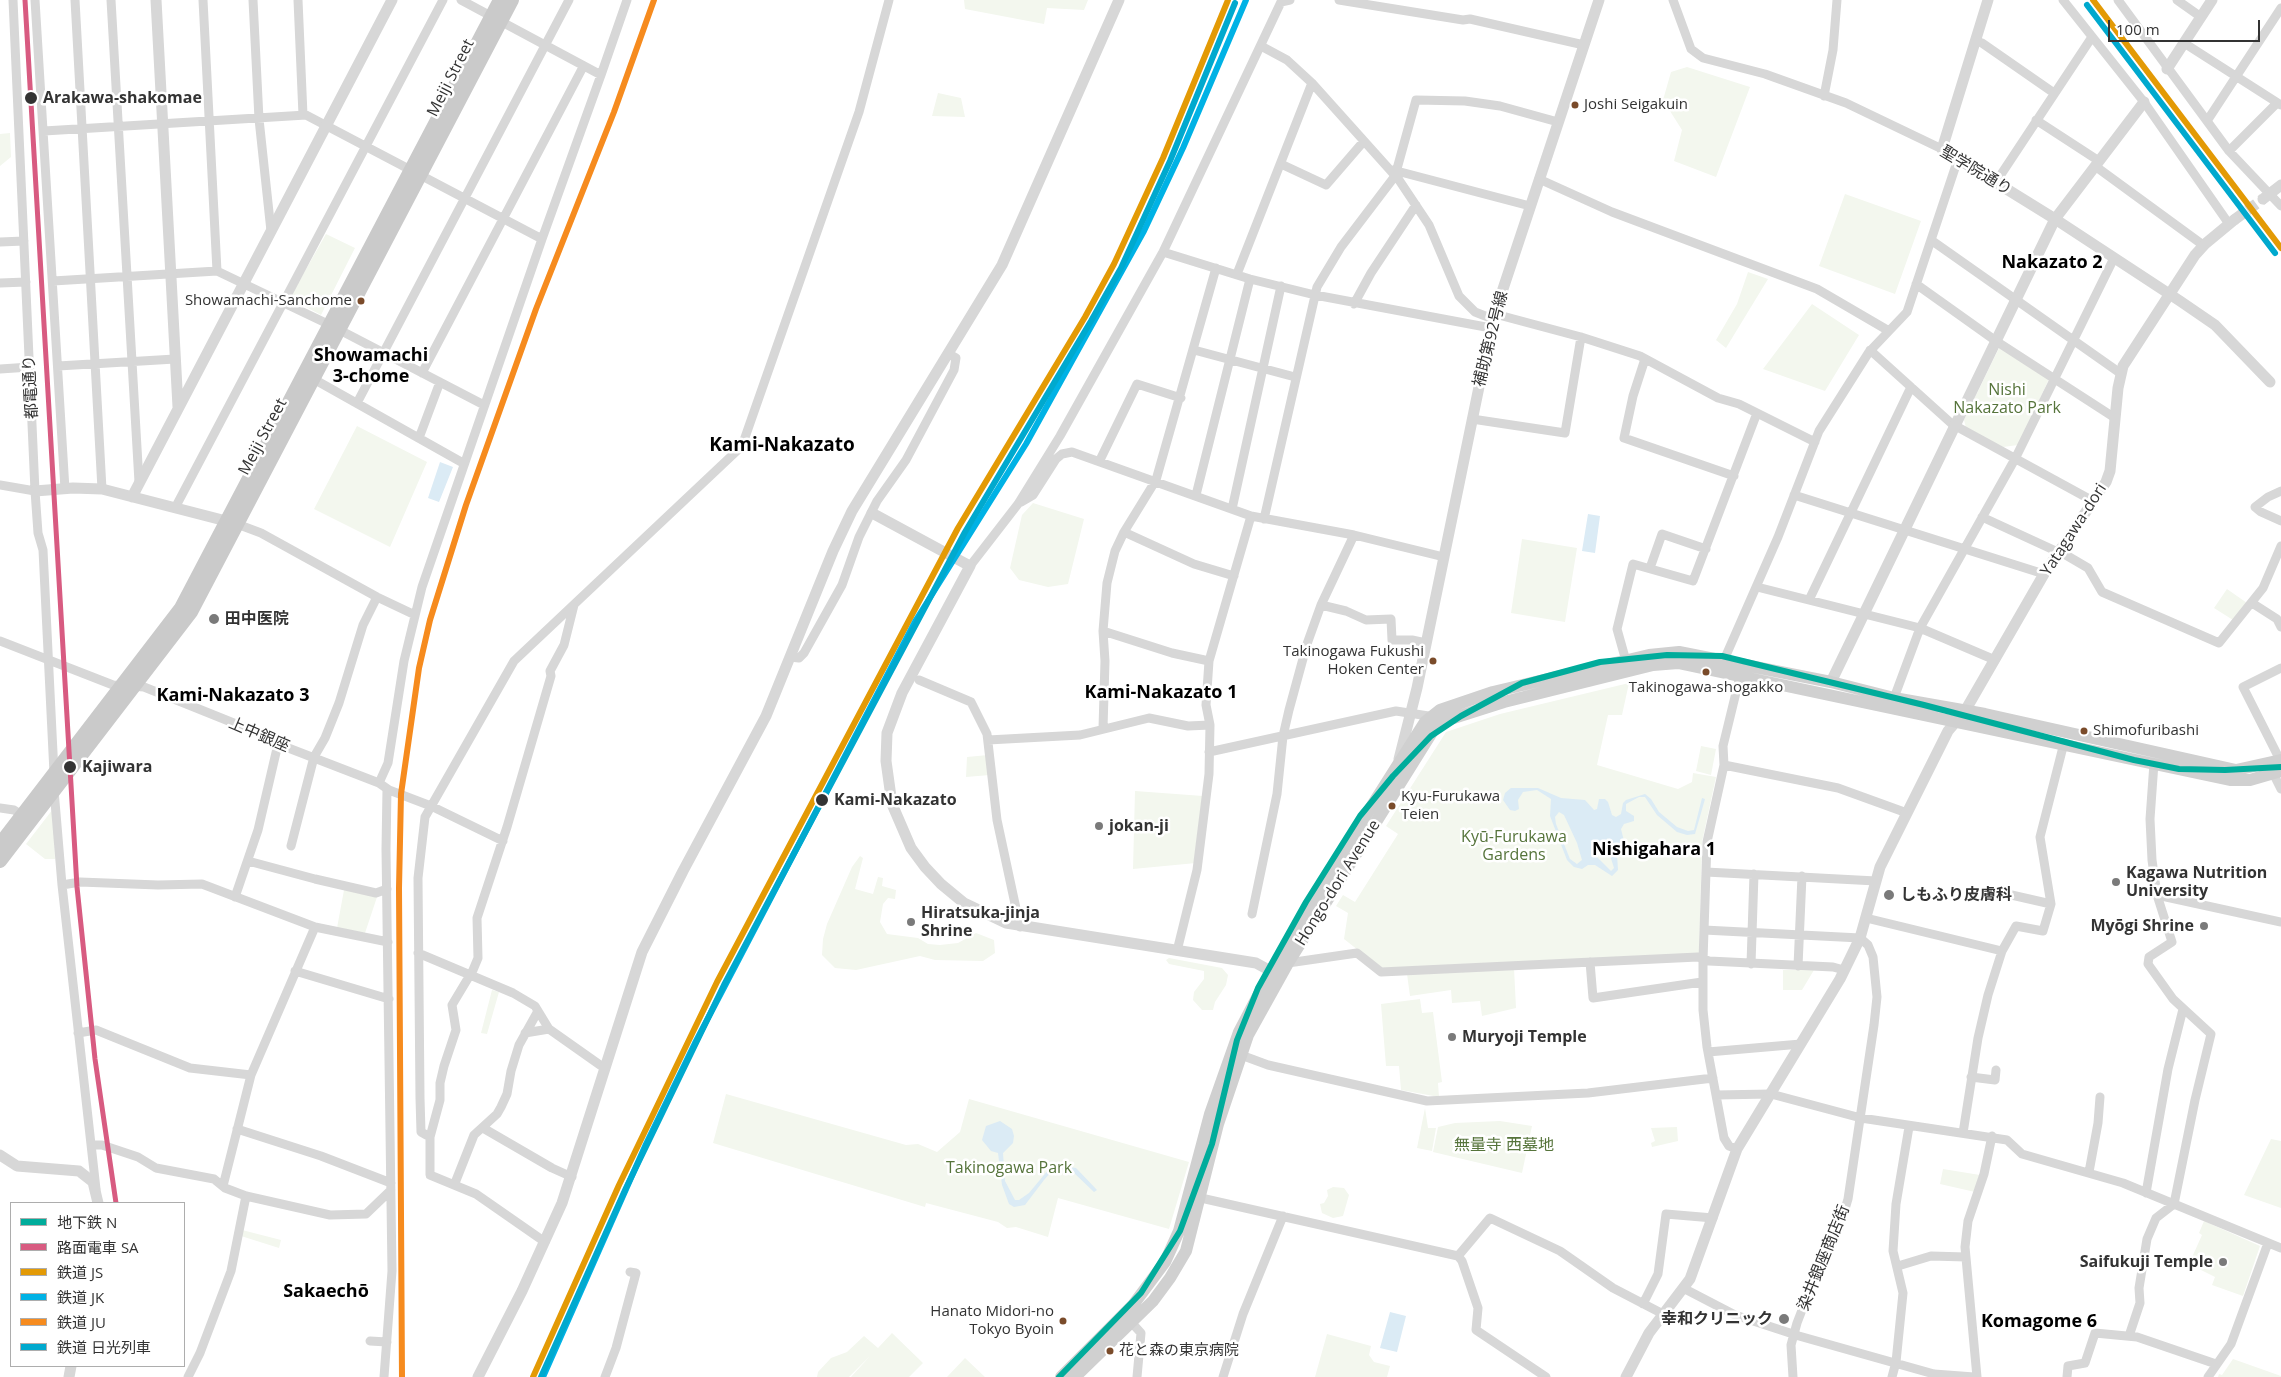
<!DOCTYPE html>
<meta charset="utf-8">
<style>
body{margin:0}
#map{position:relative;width:2281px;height:1377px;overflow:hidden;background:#fff;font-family:"Open Sans","Noto Sans JP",sans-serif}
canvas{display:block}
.legend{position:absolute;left:10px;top:1202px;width:175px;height:165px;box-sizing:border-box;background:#fff;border:1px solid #adadad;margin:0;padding:6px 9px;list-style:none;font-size:15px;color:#333}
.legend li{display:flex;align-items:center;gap:10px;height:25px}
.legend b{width:25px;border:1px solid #adadad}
.scale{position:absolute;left:2108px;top:20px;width:152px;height:22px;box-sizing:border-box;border:2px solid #333;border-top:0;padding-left:6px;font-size:15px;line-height:18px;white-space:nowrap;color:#333;-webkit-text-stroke:4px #fff;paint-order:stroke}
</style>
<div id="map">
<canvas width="2281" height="1377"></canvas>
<ul class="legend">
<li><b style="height:6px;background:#00ac9b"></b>地下鉄 N</li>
<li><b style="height:6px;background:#d85b81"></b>路面電車 SA</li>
<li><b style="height:6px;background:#e39a05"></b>鉄道 JS</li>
<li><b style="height:6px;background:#00b2e5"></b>鉄道 JK</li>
<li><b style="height:6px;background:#f68b1e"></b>鉄道 JU</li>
<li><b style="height:6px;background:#00a9ce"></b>鉄道 日光列車</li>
</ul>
<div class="scale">100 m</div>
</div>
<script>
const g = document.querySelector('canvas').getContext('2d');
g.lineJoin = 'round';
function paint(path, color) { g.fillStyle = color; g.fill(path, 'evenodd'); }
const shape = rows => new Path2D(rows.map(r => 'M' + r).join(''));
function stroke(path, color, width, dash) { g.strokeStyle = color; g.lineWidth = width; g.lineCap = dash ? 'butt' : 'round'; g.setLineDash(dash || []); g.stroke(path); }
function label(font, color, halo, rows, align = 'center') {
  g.font = font + ' "Open Sans","Noto Sans JP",sans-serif'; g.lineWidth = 5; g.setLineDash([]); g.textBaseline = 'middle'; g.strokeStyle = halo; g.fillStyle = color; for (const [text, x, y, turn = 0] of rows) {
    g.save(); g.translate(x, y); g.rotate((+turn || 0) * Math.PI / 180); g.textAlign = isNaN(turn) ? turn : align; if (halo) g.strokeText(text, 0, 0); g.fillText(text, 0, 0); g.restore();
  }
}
paint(shape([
 [964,0,1088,0,1084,10,1047,8,1044,24,965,9],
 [1687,67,1750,87,1716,177,1674,161,1682,130,1663,100,1671,72],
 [938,93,961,98,965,117,932,116],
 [10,133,11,157,0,166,0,134],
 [1845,194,1921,221,1895,294,1819,266],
 [326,234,355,248,321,315,293,300,292,294],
 [1748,272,1768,279,1726,348,1716,340,1737,304],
 [1812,304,1859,335,1825,391,1763,369],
 [2000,346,2049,379,2018,445,2003,447,1966,428,1964,420],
 [357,426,427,462,390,547,314,509],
 [1033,503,1084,519,1068,584,1048,587,1019,580,1010,568,1022,515],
 [1522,539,1577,548,1565,622,1511,613],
 [2227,589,2247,603,2233,620,2214,608],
 [1629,683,1622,715,1608,715,1597,765,1678,789,1692,782,1693,773,1716,777,1702,842,1699,955,1382,969,1344,939,1348,913,1336,906,1343,895,1355,902,1398,834,1386,826,1446,732,1500,714],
 [1701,746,1716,749,1711,775,1696,771],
 [988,755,990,775,966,777,967,757],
 [1135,791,1203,796,1196,863,1133,869],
 [53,809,55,859,45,859,26,844],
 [860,856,863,858,855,889,873,894,878,877,883,878,882,886,896,890,895,899,888,898,883,904,880,922,887,934,918,938,928,944,940,945,958,943,976,933,994,940,995,953,983,961,935,960,920,956,856,970,835,968,822,955,823,939,827,924,852,867],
 [344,890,377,897,365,933,337,928],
 [1169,958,1222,968,1228,975,1226,985,1215,1002,1213,1010,1202,1010,1193,1000,1194,992,1204,979,1204,971,1169,964,1166,960],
 [1514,968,1516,1008,1482,1016,1480,1001,1452,1003,1451,990,1410,996,1407,974],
 [1783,970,1814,970,1802,990,1783,990],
 [492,990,499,992,487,1034,481,1033],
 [1420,999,1422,1013,1433,1012,1442,1082,1438,1083,1439,1097,1401,1090,1399,1066,1386,1066,1381,1004],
 [726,1094,906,1145,918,1144,937,1152,960,1132,969,1099,1189,1162,1169,1229,1058,1198,1048,1237,1016,1227,1007,1228,998,1222,926,1203,925,1207,713,1143],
 [1425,1108,1428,1128,1436,1128,1432,1151,1417,1148],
 [1500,1121,1532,1126,1522,1173,1433,1152,1438,1127,1455,1123],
 [1677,1127,1678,1141,1652,1147,1651,1143,1655,1141,1651,1128],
 [2271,1139,2281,1141,2281,1208,2244,1195],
 [1943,1169,1980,1175,1975,1192,1940,1184],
 [1333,1187,1344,1188,1349,1195,1343,1216,1333,1218,1322,1213,1320,1204,1324,1203,1328,1196,1327,1190],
 [2204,1221,2260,1246,2243,1296,2212,1285,2215,1277,2189,1264,2202,1235,2199,1233],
 [242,1230,281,1240,279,1248,241,1236],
 [892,1333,923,1363,909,1377,851,1377,870,1356,849,1377,817,1377,818,1372,831,1358,847,1352,864,1336,878,1348],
 [1327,1334,1371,1346,1369,1355,1374,1362,1390,1366,1387,1377,1315,1377],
 [965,1358,985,1377,947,1377],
 [2233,1359,2281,1376,2281,1377,2218,1377,2219,1374,2222,1375]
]), '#f3f7ee');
paint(shape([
 [440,462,453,467,439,502,428,498],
 [1588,514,1600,516,1595,553,1582,551],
 [1511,788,1538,788,1561,798,1585,800,1594,810,1597,809,1599,799,1605,799,1608,802,1612,815,1616,817,1621,814,1623,803,1626,800,1645,794,1651,799,1659,812,1677,827,1688,831,1694,830,1702,798,1705,799,1695,834,1687,835,1677,832,1657,815,1645,797,1639,797,1626,804,1626,811,1634,816,1634,821,1624,824,1621,829,1624,841,1617,854,1618,870,1612,876,1595,865,1588,865,1582,869,1574,867,1567,860,1550,816,1551,799,1537,790,1523,792,1518,800,1519,809,1515,811,1510,810,1503,800,1505,793],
 [1559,812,1564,815,1577,843,1582,860,1577,864,1570,859,1556,824,1555,817],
 [1608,838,1608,849,1614,868,1611,871,1594,854],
 [1000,1121,1012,1129,1014,1136,1013,1143,1003,1153,1005,1181,1015,1200,1019,1200,1029,1193,1049,1169,1058,1165,1076,1168,1097,1190,1094,1192,1072,1171,1058,1169,1052,1171,1044,1180,1025,1205,1014,1207,1009,1204,1002,1185,998,1153,991,1151,982,1140,986,1126],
 [1390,1312,1406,1316,1397,1352,1380,1348]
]), '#dbebf5');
stroke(shape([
 [2234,220,2263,199]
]), '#d6d6d6', 11, [11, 5.5]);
stroke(shape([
 [13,0,35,491,38,533,43,550,54,773],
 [35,0,65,489],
 [75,0,102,489],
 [111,0,139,482],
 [203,0,217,271],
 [253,0,259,119,271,231],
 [298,0,303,115],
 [1339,0,1463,20,1470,19,1584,45],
 [1673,0,1691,49,1703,58,1765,74,1846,103,1942,149],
 [2063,0,2144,102,2229,224],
 [2118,0,2229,151,2281,206],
 [2177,0,2201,17],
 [1976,41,1982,43,2054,93],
 [2184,43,2281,105],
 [1261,46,1287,60,1312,83,1399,180,1429,225,1459,296,1475,312,1493,319],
 [601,75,627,0],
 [1824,96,1833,50,1837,0],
 [2036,120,2099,161],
 [2207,121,2281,8],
 [44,131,306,115,542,239,601,75,461,0],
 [2229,151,2277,103],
 [1281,164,1326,185,1364,141],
 [2095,166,2203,245],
 [1393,170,1530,206],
 [1539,179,1612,212,1817,289,1889,331],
 [1996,182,2092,37],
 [1931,240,2120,373],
 [0,242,24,241],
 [1163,252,1250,279,1315,295,1491,328],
 [1237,274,1312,83],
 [53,281,217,271,330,325,484,405],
 [0,283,26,282],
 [1916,284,1996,341,2115,418],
 [1354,304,1371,273,1416,205],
 [1495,314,1581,337,1640,356,1718,398,1739,404,1815,442],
 [1194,350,1295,377],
 [1870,350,1952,424,2093,501],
 [1645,359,1633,396,1624,438,1734,476],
 [58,366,175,359],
 [0,369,30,367],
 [422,373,583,67],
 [310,377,463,463],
 [357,403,569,0],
 [1472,419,1565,433,1581,337],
 [419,438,440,382],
 [1100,460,1137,384,1181,398],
 [0,485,35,491],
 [2281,491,2268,497,2255,507,2261,512,2281,521],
 [1196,495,1250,279],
 [1794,495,2044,574],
 [1021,502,1033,495,1056,459,1062,454,1072,452,1251,516,1354,535,1444,557],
 [175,508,443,0],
 [1232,509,1281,286],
 [1982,517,2058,552],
 [1264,519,1317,287,1341,247,1395,176,1416,100,1465,101,1500,106,1558,122],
 [237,524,261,533,377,597,415,615],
 [1124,532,1194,564,1234,576],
 [2059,551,2088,568,2102,592,2219,643,2263,588,2281,546],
 [970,566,1018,504,1060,436,1163,252,1281,2,1290,0],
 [1650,568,1662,534,1706,549],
 [1757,587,1920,628,1995,660],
 [1809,600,1911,387],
 [2252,603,2277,619,2281,627],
 [1321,605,1346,611,1366,620,1391,619,1392,640,1412,640,1426,643],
 [1103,631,1172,653,1209,661],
 [0,641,113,685,144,687,261,734,278,744,379,783,389,790,431,806,503,841],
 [790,657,799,658,804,653,842,585,859,537,877,501,906,460,954,370,956,358,949,354],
 [1626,661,1617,629,1633,564,1693,581,1757,413],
 [1724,665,1724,660,1778,537,1819,431,1869,352,1907,312,1958,159],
 [919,680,971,702,987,734,997,820,1020,927],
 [1894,698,1920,628,2015,459,2114,258],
 [1103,728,1105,661,1103,631,1107,583,1115,551,1124,532,1156,480,1216,268],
 [988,740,1080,735,1149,718,1188,726,1210,725],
 [1209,752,1396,711,1435,717],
 [2280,760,2243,687,2281,668],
 [1724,765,1838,788,1907,813],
 [2273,773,2281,789],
 [379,783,388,763,404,661,422,587,542,239],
 [54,790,62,885,96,1189],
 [0,808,14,810,22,815],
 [291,846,314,757,325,738,339,703,363,625,377,597],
 [248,861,315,879,376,893,387,889],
 [1706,872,1876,881],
 [62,885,80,882,158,885,202,884,315,927,388,942],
 [1994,891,2051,904],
 [2157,895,2281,922],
 [235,897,258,830,278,744],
 [1252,914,1277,794,1283,736,1289,710,1307,644,1321,605,1354,535],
 [1866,918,2002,951],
 [1704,930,1860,938,1868,945,1873,957,1877,997,1874,1025,1848,1199,1839,1229,1824,1253,1797,1323,1791,1345,1793,1377],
 [1177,951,1197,870,1209,774,1210,725,1206,705,1209,661,1251,516],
 [418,953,513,993,535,1006,549,1029,600,1065,605,1067],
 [1590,962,1593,998,1702,982],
 [1288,963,1357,953,1381,972,1698,957,1709,961,1833,967,1844,970],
 [1751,964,1754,874],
 [1798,966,1802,876],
 [295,971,389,999],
 [78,1033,96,1030,190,1068,251,1075],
 [525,1033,549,1029],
 [1708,1052,1801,1044],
 [1241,1055,1268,1065,1427,1101,1588,1093,1713,1078],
 [1971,1077,1995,1080,1996,1070],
 [1716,1095,1771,1094,1861,1118,2007,1140,2022,1154,2123,1183,2281,1248],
 [483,1128,552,1168,572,1177],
 [237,1129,321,1156,391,1183],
 [1963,1133,1978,1038,1988,995,2002,951,2016,926,2043,931,2051,904,2040,837,2064,743],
 [430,1137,421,1132,420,1098,418,878,425,817,514,661,742,446,859,112,889,0],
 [92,1145,102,1145,138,1157,156,1168,214,1179,225,1188,246,1196,330,1215,366,1214,391,1190],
 [1737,1149,1729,1146,1724,1138,1707,1047,1703,1010,1703,960,1707,842,1724,765,1723,746,1741,672],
 [2089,1172,2098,1123,2100,1097],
 [455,1183,474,1135,497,1114,501,1107,507,1094,511,1071,519,1045,538,1011],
 [223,1186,251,1075,315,927],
 [2146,1193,2168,1069,2183,1009],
 [1201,1198,1458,1256,1462,1261,1478,1308,1476,1330,1546,1377],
 [545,1242,476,1194,430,1175,430,1137,440,1100,440,1083,444,1066,456,1030,452,1005,473,970,478,958,477,918,507,827,551,676,550,671,564,645,574,605],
 [1458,1256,1490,1218,1560,1251,1613,1288,1663,1314],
 [1898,1266,1931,1256,1966,1257],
 [1683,1288,1735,1315,1799,1336,1934,1374,1974,1377],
 [1643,1304,1658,1274,1666,1214,1713,1218],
 [1131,1322,1141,1333,1137,1377],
 [2129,1336,2140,1303,2139,1288,2147,1239,2156,1218,2174,1204,2195,1100,2211,1034,2173,999,2148,964,2149,957,2172,942,2157,895,2152,860,2150,819,2154,763],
 [370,1341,387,1342],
 [188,1377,200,1353,231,1271,246,1196],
 [384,1377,392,1271,386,849,387,789],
 [605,1377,616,1348,636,1273,630,1272],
 [1223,1377,1243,1314,1283,1216],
 [1892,1377,1896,1362,1903,1293,1893,1251,1896,1204,1909,1127],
 [1977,1377,1965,1247,1968,1221,1984,1174,1992,1136],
 [2067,1377,2068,1366,2085,1363,2095,1333,2137,1337,2216,1364],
 [2208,1377,2231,1344,2268,1243]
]), '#d7d7d7', 9);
stroke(shape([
 [156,0,178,407],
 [1988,0,1942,149,2055,219,2180,301,2215,325,2270,382],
 [2167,69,2212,0],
 [2263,199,2281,185],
 [35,491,73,488,102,489,234,523],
 [132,497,392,0],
 [872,513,970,566,902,693,887,733,886,761,892,804,911,848,925,867,941,884,964,903,1006,923,1256,963,1278,975],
 [1831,682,2055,219,2144,102],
 [1399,759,1417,688,1493,319,1599,0],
 [0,1155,17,1166,79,1171,93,1182,98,1203],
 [69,1377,71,1366],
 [478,1377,522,1291,562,1203,642,952,683,871,766,716,833,551,852,511,1002,265,1119,0],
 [1626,1377,1649,1333,1690,1279,1737,1149,1840,979,1860,938,1880,867,1948,731,1965,711,2044,574,2106,482,2110,471,2118,388,2123,366,2195,255,2205,244,2234,220]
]), '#d7d7d7', 11);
stroke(shape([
 [1061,1377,1133,1305,1165,1262,1179,1231,1210,1114,1239,1032,1262,988,1354,834,1425,722,1440,710,1493,692,1649,655,1679,652,1831,682,1894,698,1985,714,2236,770,2281,760],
 [1075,1377,1153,1301,1170,1278,1186,1251,1218,1124,1248,1035,1288,963,1434,729,1441,722,1504,702,1653,665,1678,663,2230,780,2250,780,2281,771]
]), '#d0d0d0', 12);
stroke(shape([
 [0,844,181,608,500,0],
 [0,861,191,612,512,0]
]), '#cacaca', 14);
stroke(shape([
 [2093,0,2281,248],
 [533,1377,619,1185,717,982,958,528,1085,317,1114,264,1163,158,1228,0]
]), '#e39a05', 6);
stroke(shape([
 [543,1377,646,1144,695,1043,916,620,1026,444,1144,231,1183,148,1246,0]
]), '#00b2e5', 6);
stroke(shape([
 [402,1377,399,888,401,794,419,668,430,620,466,505,536,309,614,112,654,0]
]), '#f68b1e', 6);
stroke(shape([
 [2087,5,2275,253],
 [541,1377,626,1188,724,985,965,532,1091,321,1121,268,1170,161,1235,3]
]), '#00a9ce', 6);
stroke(shape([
 [25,0,77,887,95,1059,116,1203]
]), '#d85b81', 5);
stroke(shape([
 [1059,1377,1141,1293,1180,1231,1212,1144,1237,1040,1258,988,1306,902,1360,816,1393,776,1431,736,1461,716,1522,683,1600,662,1667,655,1722,656,1924,705,2134,760,2179,769,2225,770,2281,767]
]), '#00ac9b', 6);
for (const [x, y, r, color] of [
 [31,98,7,"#333"],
 [1575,105,4.5,"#7a4b2a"],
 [361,301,4.5,"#7a4b2a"],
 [214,619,6,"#7a7a7a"],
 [1433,661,4.5,"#7a4b2a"],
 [1706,672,4.5,"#7a4b2a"],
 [2084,731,4.5,"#7a4b2a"],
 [70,767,7,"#333"],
 [822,800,7,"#333"],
 [1392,806,4.5,"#7a4b2a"],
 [1099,826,5,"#7a7a7a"],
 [2116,882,5,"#7a7a7a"],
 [1889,895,6,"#7a7a7a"],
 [911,922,5,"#7a7a7a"],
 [2204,926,5,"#7a7a7a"],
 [1452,1037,5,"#7a7a7a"],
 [2223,1262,5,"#7a7a7a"],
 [1784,1319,6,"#7a7a7a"],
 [1063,1321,4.5,"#7a4b2a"],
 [1110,1351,4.5,"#7a4b2a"]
]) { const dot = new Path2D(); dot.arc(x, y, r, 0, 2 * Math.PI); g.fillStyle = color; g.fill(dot); stroke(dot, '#fff', 2); }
label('15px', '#333', '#fff', [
 ["Joshi Seigakuin",1584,105],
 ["Showamachi-Sanchome",352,301,"right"],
 ["Takinogawa Fukushi",1424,652,"right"],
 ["Hoken Center",1424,670,"right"],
 ["Takinogawa-shogakko",1706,688,"center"],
 ["Shimofuribashi",2093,731],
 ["Kyu-Furukawa",1401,797],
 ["Teien",1401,815],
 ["Hanato Midori-no",1054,1312,"right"],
 ["Tokyo Byoin",1054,1330,"right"],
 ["花と森の東京病院",1119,1351]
], 'left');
label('16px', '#333', '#fff', [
 ["Meiji Street",451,78,-63],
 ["聖学院通り",1976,171,31],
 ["補助第92号線",1491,339,-76],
 ["都電通り",31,387,-93],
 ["Meiji Street",263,437,-62],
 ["Yatagawa-dori",2074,530,-57],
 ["上中銀座",259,735,23],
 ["Hongo-dori Avenue",1338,883,-58],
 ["染井銀座商店街",1824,1258,-68]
]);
label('bold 16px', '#333', '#fff', [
 ["Arakawa-shakomae",43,98],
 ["Kajiwara",82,767],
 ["Kami-Nakazato",834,800]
], 'left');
label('16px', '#56743b', '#fff', [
 ["Nishi",2007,390],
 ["Nakazato Park",2007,408],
 ["Kyū-Furukawa",1514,837],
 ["Gardens",1514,855],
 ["無量寺 西墓地",1504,1145],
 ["Takinogawa Park",1009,1168]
]);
label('bold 16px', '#333', '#fff', [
 ["田中医院",225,619],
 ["jokan-ji",1109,826],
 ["Kagawa Nutrition",2126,873],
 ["University",2126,891],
 ["しもふり皮膚科",1900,895],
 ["Hiratsuka-jinja",921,913],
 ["Shrine",921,931],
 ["Myōgi Shrine",2194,926,"right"],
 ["Muryoji Temple",1462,1037],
 ["Saifukuji Temple",2213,1262,"right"],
 ["幸和クリニック",1773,1319,"right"]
], 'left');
label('bold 18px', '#000', '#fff', [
 ["Nakazato 2",2052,263],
 ["Showamachi",371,356],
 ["3-chome",371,377],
 ["Kami-Nakazato 1",1161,693],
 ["Kami-Nakazato 3",233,696],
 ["Nishigahara 1",1654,850],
 ["Sakaechō",326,1292],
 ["Komagome 6",2039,1322]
]);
label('bold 19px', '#000', '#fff', [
 ["Kami-Nakazato",782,446]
]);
</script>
